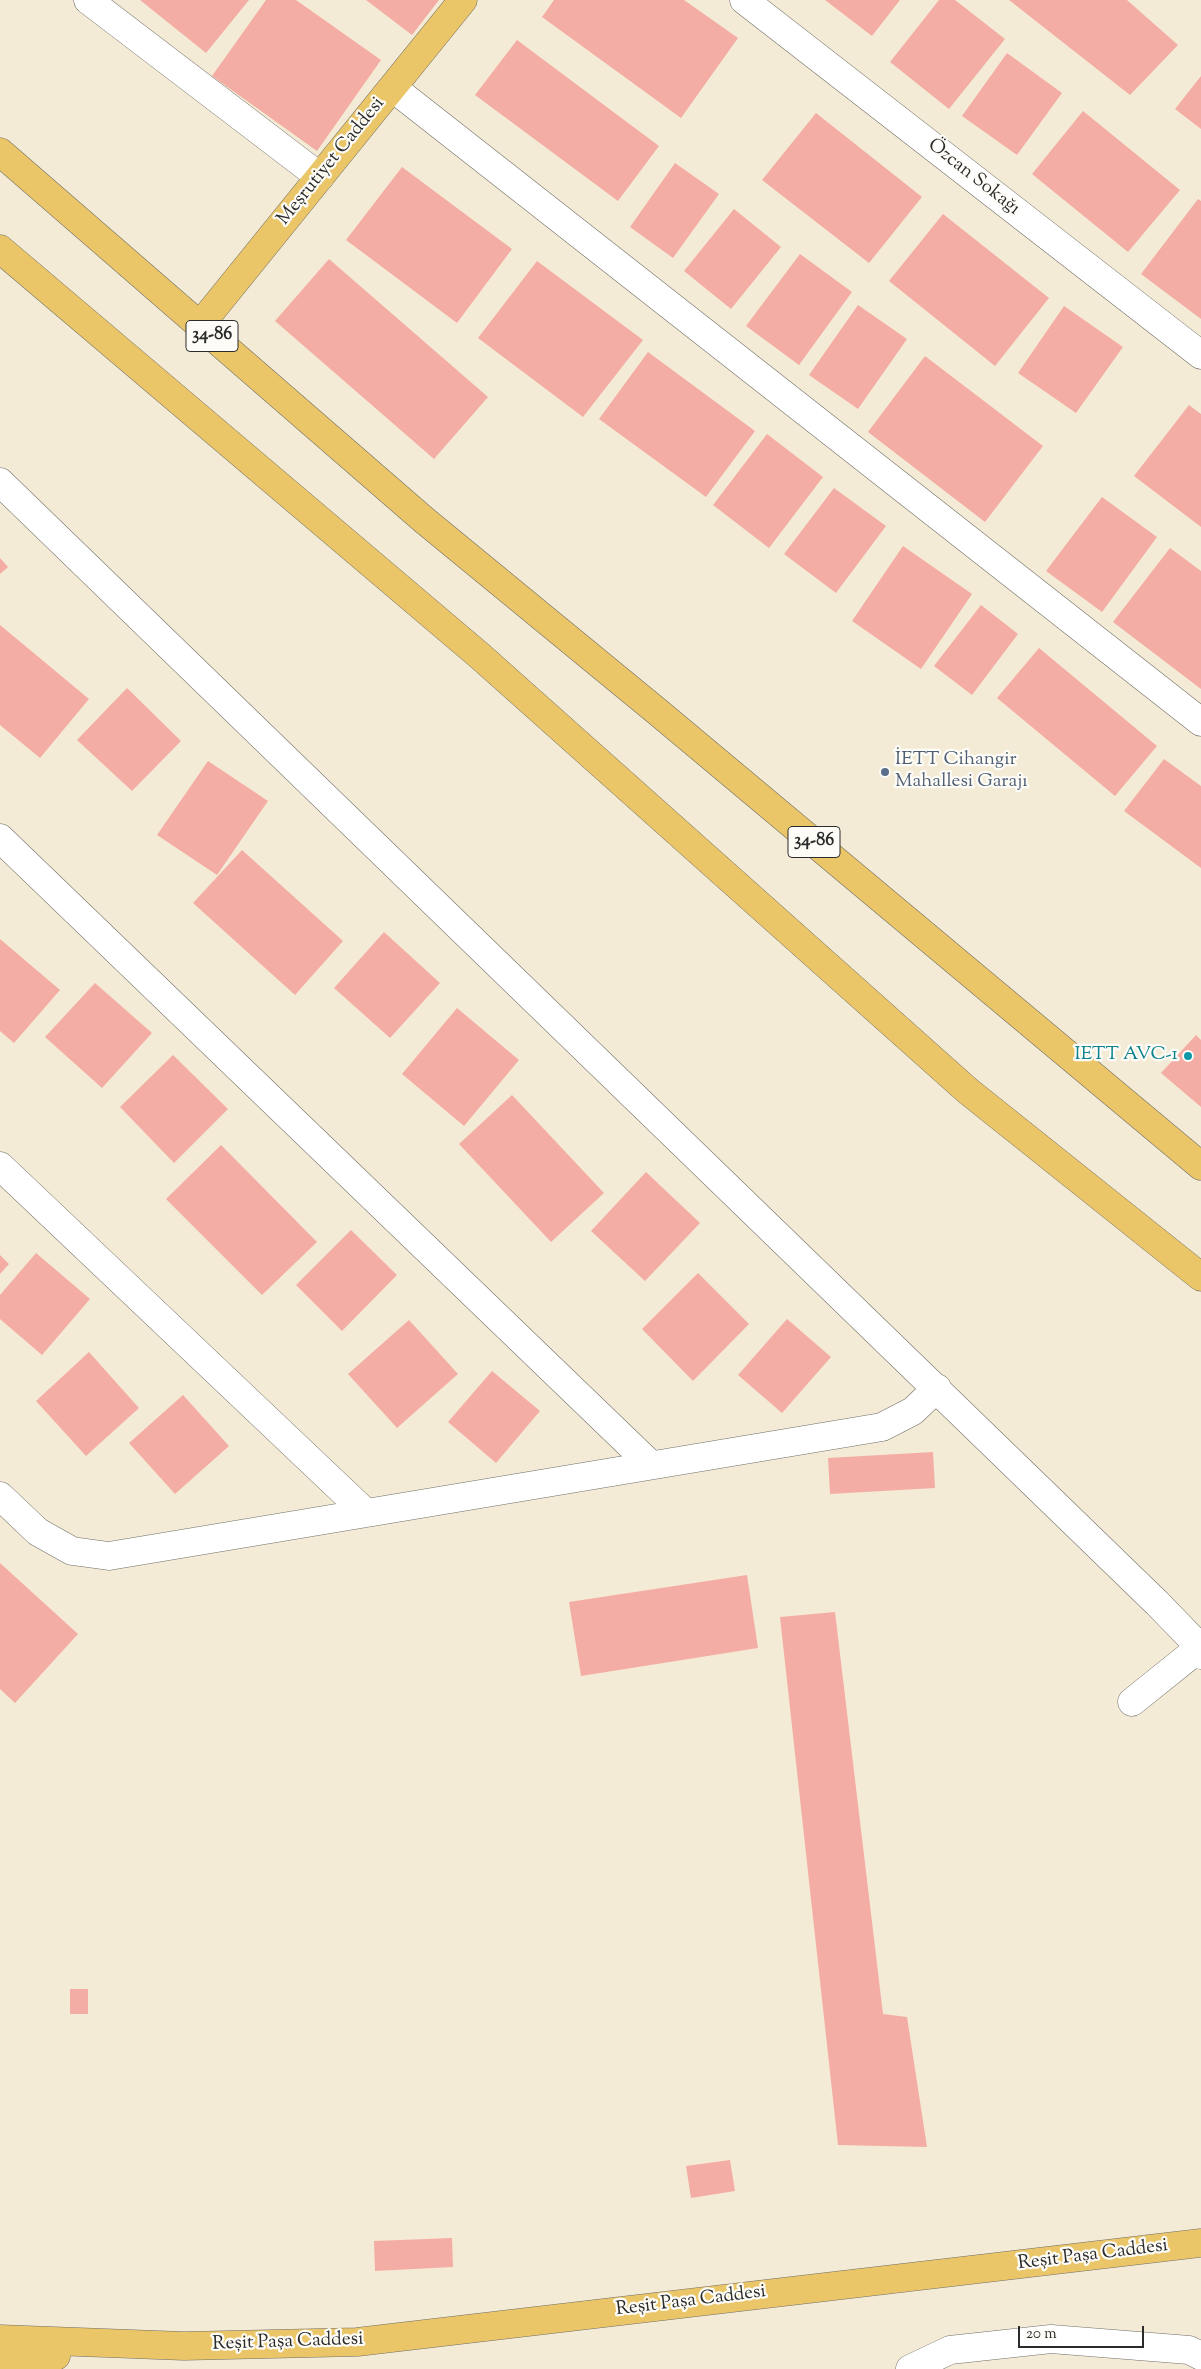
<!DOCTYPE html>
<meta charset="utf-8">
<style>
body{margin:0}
#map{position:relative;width:1201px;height:2369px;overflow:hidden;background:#f4ebd6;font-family:"Sorts Mill Goudy",serif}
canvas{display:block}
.scale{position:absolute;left:1018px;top:2326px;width:126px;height:22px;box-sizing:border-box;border:2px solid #2b2b2b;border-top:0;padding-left:6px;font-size:15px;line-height:18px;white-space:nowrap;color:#2b2b2b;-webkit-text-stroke:4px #fdfcf7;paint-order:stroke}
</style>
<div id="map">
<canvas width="1201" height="2369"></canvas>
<div class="scale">20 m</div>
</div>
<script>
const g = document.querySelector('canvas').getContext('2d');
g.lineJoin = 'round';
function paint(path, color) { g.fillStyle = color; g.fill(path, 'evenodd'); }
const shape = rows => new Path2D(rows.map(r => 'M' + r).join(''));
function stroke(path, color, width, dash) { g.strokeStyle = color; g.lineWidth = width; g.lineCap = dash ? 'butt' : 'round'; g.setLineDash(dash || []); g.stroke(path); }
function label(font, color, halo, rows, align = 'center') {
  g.font = font + ' "Sorts Mill Goudy",serif'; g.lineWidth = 4.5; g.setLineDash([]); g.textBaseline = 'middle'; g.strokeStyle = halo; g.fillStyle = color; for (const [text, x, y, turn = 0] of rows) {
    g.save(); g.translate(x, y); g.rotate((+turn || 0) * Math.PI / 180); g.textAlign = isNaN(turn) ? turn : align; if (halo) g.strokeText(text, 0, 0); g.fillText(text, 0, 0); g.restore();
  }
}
paint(shape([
 [140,0,249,0,206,53],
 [266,0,296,0,381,60,317,151,212,76],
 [366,0,439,0,412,35],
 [554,0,684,0,738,38,681,118,542,17],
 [825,0,900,0,872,36],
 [939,0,955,0,1005,39,949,109,890,62],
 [1009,0,1127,0,1178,45,1130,95],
 [517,40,659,146,618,201,475,95],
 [1007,53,1062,93,1017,155,962,116],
 [1201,76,1201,129,1175,109],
 [1083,111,1180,190,1128,252,1032,174],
 [816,113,922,197,869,263,762,180],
 [675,163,719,194,673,258,630,227],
 [402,167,512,249,457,323,346,240],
 [1198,199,1201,201,1201,319,1141,274],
 [734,209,781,247,731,309,684,271],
 [943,214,1049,298,995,366,889,281],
 [800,254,852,292,799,365,746,326],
 [329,259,488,397,434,459,275,321],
 [537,261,643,340,583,417,478,338],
 [858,305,907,339,858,409,809,375],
 [1064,306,1123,347,1076,413,1018,373],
 [648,352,755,431,706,497,599,419],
 [925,356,1043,446,985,522,868,432],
 [1189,405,1201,414,1201,527,1134,476],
 [767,434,823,477,769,548,713,505],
 [834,488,886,526,836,593,784,554],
 [1102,497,1157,537,1102,612,1046,571],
 [903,546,972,594,921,669,852,621],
 [1170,548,1201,571,1201,689,1113,622],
 [0,558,8,567,0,574],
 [981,605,1018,634,972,695,934,666],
 [0,625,89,699,40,758,0,725],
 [1039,648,1157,746,1115,796,997,698],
 [127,688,181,741,132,791,77,740],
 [1164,759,1201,786,1201,868,1124,811],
 [208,761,268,801,217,875,157,835],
 [242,850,343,941,295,995,193,903],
 [384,932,440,983,390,1038,334,988],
 [0,939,60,990,14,1043,0,1031],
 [95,983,152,1033,102,1088,45,1037],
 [457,1008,519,1060,464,1126,402,1074],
 [1196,1035,1201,1040,1201,1107,1161,1073],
 [173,1055,228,1109,174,1163,120,1107],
 [512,1095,604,1193,551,1242,459,1144],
 [221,1145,317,1242,262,1295,166,1199],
 [646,1172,700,1223,645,1281,591,1231],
 [351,1230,397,1275,342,1331,296,1285],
 [36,1253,90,1299,42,1355,0,1319,0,1295],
 [0,1255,9,1264,0,1274],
 [698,1273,749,1324,693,1381,642,1329],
 [787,1319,831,1357,782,1413,738,1375],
 [409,1320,458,1374,397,1428,348,1374],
 [89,1352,139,1408,86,1456,36,1401],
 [492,1371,540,1411,496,1463,448,1422],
 [183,1395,229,1446,175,1494,129,1443],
 [933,1452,935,1488,830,1494,828,1458],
 [0,1563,78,1634,15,1703,0,1689],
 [747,1575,758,1648,581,1676,569,1602],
 [835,1612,883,2014,907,2017,927,2147,838,2145,780,1617],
 [70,1989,88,1989,88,2014,70,2014],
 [730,2160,735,2191,691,2198,686,2166],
 [452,2238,453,2267,375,2271,374,2241]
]), '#f4ada4');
const minor = shape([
 [88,0,320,177],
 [744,0,1201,355],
 [393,88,1201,722],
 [0,482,1157,1603,1193,1640,1201,1655],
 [0,838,651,1465],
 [0,1166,366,1513],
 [0,1496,38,1532,72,1551,109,1556,882,1427,913,1411,937,1388],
 [1132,1702,1198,1649],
 [910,2369,950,2350,1051,2339,1189,2350,1201,2356]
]);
const major = shape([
 [0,152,424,520,659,713,1201,1166],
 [0,249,480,656,968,1091,1201,1277],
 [200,325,463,0],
 [0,2339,184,2346,357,2342,1201,2243],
 [0,2361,56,2356]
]);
stroke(minor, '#716e67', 29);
stroke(major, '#716e67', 29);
stroke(minor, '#fff', 28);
stroke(major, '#eac669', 28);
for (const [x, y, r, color] of [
 [885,772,5,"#5c6f8a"],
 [1188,1056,5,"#0f9aa8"]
]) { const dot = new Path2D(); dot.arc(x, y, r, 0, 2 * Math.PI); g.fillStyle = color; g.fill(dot); stroke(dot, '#fdfcf7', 2); }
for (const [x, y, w] of [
 [212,336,52],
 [814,842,52]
]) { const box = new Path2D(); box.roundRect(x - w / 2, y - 15.5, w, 31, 4); g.fillStyle = '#fdfcf7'; g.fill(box); stroke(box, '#2b2b2b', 1); }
label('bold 18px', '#2b2b2b', null, [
 ["34-86",212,336],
 ["34-86",814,842]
]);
label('19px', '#2b2b2b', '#fdfcf7', [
 ["Meşrutiyet Caddesi",332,162,-51],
 ["Özcan Sokağı",973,178,38],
 ["Reşit Paşa Caddesi",1093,2256,-7],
 ["Reşit Paşa Caddesi",691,2302,-7],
 ["Reşit Paşa Caddesi",288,2343,-2]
]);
label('19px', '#4e5e75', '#fdfcf7', [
 ["İETT Cihangir",895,761],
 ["Mahallesi Garajı",895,783]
], 'left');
label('19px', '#0d838f', '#fdfcf7', [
 ["IETT AVC-1",1178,1056]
], 'right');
</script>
